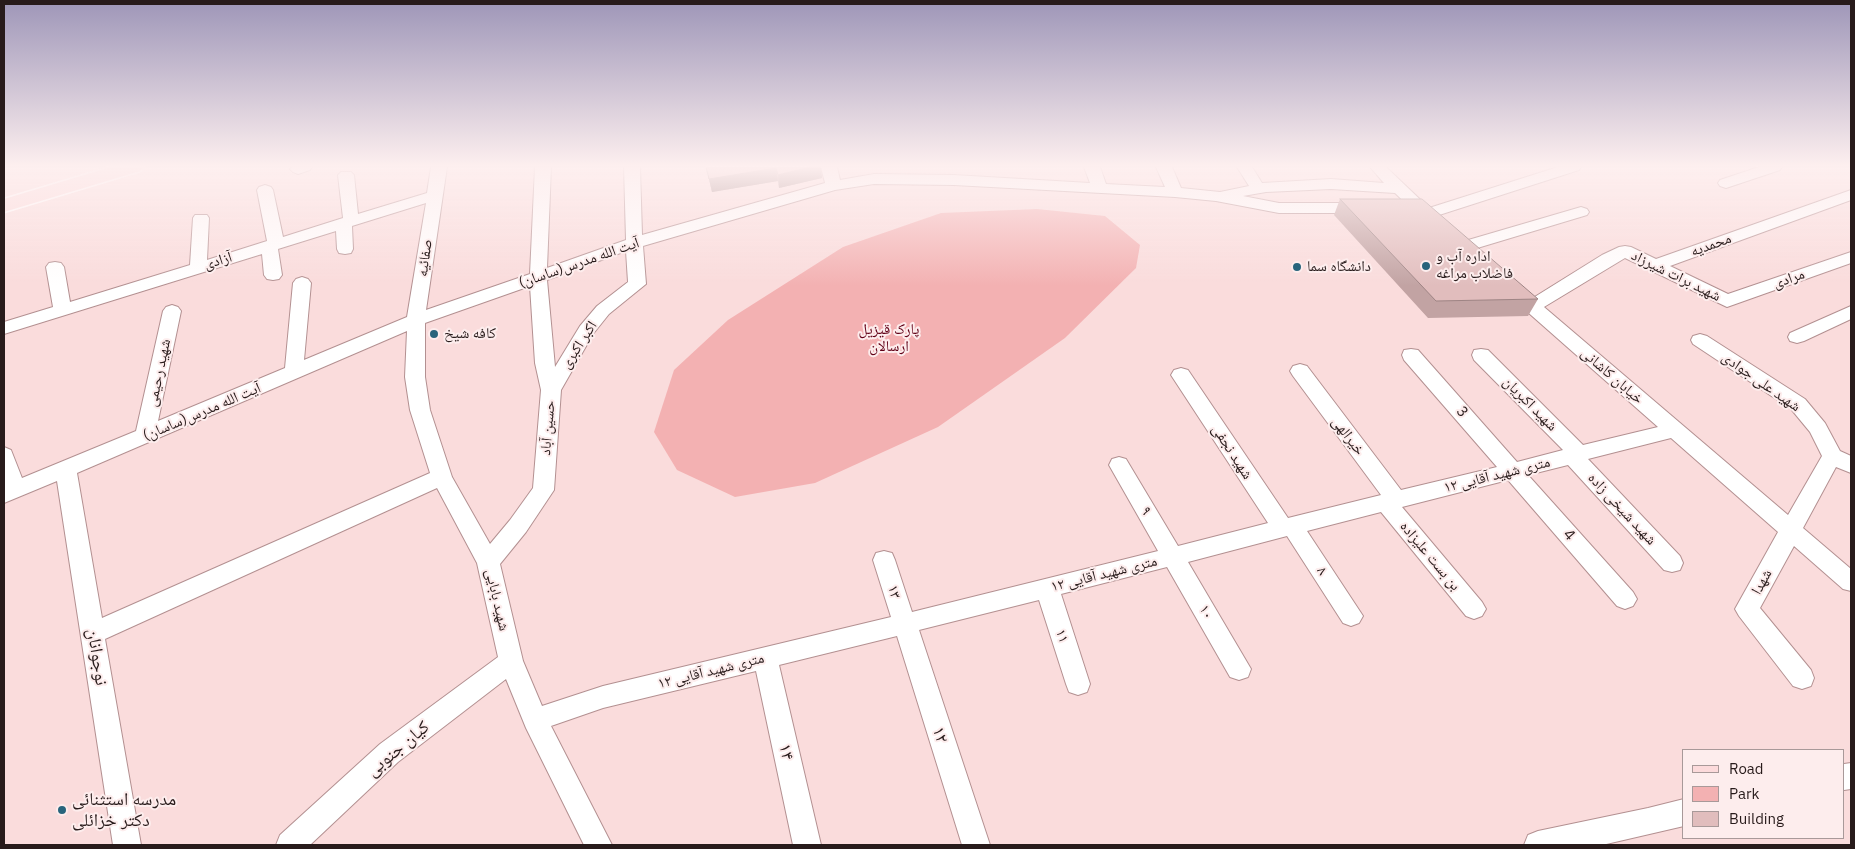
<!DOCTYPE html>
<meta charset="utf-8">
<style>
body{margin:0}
#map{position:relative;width:1855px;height:849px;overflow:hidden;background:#fadcdc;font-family:"IBM Plex Sans",sans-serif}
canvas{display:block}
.frame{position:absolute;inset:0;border:5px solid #281b1b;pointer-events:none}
.legend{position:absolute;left:1682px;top:749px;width:162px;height:90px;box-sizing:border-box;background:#fdeded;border:1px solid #a89999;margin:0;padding:6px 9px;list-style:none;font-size:15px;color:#281b1b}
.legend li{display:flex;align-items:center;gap:10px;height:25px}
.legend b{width:25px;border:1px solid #a89999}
</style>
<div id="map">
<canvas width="1855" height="849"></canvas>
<div class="frame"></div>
<ul class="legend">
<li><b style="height:6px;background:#fcdadb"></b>Road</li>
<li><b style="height:14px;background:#f3b1b2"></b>Park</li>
<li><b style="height:14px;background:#e1bdbd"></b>Building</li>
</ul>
</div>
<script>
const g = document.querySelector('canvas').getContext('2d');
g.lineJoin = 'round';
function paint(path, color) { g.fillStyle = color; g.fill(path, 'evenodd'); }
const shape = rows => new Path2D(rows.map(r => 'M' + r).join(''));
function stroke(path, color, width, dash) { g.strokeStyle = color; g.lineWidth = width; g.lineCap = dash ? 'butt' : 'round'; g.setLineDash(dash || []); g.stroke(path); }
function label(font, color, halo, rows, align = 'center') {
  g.font = font + ' "IBM Plex Sans","Noto Naskh Arabic",sans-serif'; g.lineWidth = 4; g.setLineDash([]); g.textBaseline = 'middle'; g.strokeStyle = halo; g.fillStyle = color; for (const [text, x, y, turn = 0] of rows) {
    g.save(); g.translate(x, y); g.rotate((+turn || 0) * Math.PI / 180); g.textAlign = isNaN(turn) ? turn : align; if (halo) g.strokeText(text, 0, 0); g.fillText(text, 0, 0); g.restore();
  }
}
paint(shape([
 [1037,209,1105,216,1140,245,1136,268,1065,338,938,427,815,483,735,497,677,470,654,432,674,370,728,320,843,247,941,213]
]), '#f3b1b2');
const minor = shape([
 [292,167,312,167,310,170,298,174,293,172,290,169,292,167],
 [431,167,447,167,426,310,530,274,535,167,551,167,547,268,626,240,624,167,640,167,642,235,825,183,821,167,837,167,840,180,874,174,954,175,1090,183,1084,167,1100,167,1106,184,1165,187,1156,167,1172,167,1181,188,1220,192,1249,186,1237,167,1252,167,1262,183,1331,179,1384,183,1370,167,1386,167,1429,208,1558,167,1581,167,1579,170,1436,216,1434,219,1428,221,1422,219,1395,193,1331,189,1266,192,1243,196,1279,203,1362,203,1368,205,1370,208,1368,211,1362,213,1279,213,1216,201,1175,197,954,185,874,184,835,190,643,246,646,284,609,314,593,334,561,390,554,490,526,532,500,564,523,661,542,706,603,686,891,617,873,560,876,553,884,551,892,553,895,560,912,612,1158,551,1109,465,1112,459,1119,457,1126,459,1178,546,1268,523,1171,375,1174,370,1181,368,1188,370,1288,518,1381,495,1293,376,1290,371,1293,366,1300,364,1307,366,1401,490,1497,467,1404,360,1402,355,1404,350,1411,349,1418,350,1517,462,1563,450,1474,360,1472,355,1474,350,1481,349,1488,350,1583,445,1658,427,1506,293,1503,289,1506,285,1512,283,1518,285,1533,298,1602,255,1619,247,1625,246,1631,247,1656,259,1851,190,1851,200,1670,266,1728,294,1851,252,1851,263,1727,307,1625,258,1544,307,1788,515,1822,456,1810,432,1791,409,1693,344,1691,340,1693,336,1700,334,1707,336,1805,399,1825,423,1840,451,1851,456,1851,473,1836,467,1803,528,1851,569,1851,591,1843,589,1794,546,1760,608,1811,670,1814,678,1811,686,1802,689,1793,686,1739,616,1735,609,1778,532,1671,438,1588,459,1680,556,1683,563,1680,570,1672,572,1664,570,1568,465,1528,475,1633,592,1637,599,1633,606,1625,609,1617,606,1508,480,1402,507,1482,602,1486,609,1482,616,1474,619,1466,616,1381,512,1307,531,1363,616,1359,623,1351,626,1343,623,1287,536,1188,562,1251,669,1248,677,1239,680,1230,677,1167,567,1061,594,1090,684,1087,692,1078,695,1069,692,1066,684,1039,600,919,630,990,845,962,845,897,636,779,665,821,845,793,845,756,671,603,708,551,726,612,845,584,845,526,728,506,679,398,762,310,845,276,845,280,835,380,744,498,657,477,563,437,488,105,639,141,845,113,845,57,481,4,503,4,447,11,450,22,478,136,431,163,311,166,307,172,305,178,307,181,311,158,421,285,368,293,283,296,279,302,277,308,279,311,283,304,360,407,317,426,203,352,226,353,249,351,253,345,254,339,253,337,249,336,231,278,249,282,275,279,279,273,280,267,279,264,275,262,254,4,334,4,322,53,307,46,267,49,263,55,262,61,263,64,267,70,302,190,265,193,218,195,215,207,215,209,218,207,260,267,241,257,190,259,187,265,185,271,187,273,190,283,237,343,218,338,175,341,172,351,172,354,175,358,214,427,193,431,167],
 [626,251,628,282,597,306,580,326,555,367,547,280,626,251],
 [530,286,535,363,541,390,533,488,510,520,490,544,452,477,430,410,425,377,425,323,530,286],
 [407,331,405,377,410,410,430,473,102,618,77,473,407,331],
 [1759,167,1782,167,1780,170,1726,188,1720,186,1718,183,1720,180,1759,167],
 [1581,207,1587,209,1589,212,1587,215,1464,252,1458,251,1456,247,1458,243,1581,207],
 [1851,306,1851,319,1804,341,1797,343,1790,341,1788,337,1790,333,1851,306],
 [1851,763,1851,789,1844,790,1844,764,1851,763],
 [1684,799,1684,826,1602,845,1524,845,1528,835,1538,831,1648,808,1684,799]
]);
const major = shape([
 [111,167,143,167,140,171,4,212,4,199,111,167]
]);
stroke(minor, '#b39091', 2);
stroke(major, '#fff', 3);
paint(minor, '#fff');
paint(major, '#fcdadb');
paint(shape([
 [706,167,821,167,822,178,779,188,778,181,712,192],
 [1340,199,1538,299,1528,316,1428,318,1334,215]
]), '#c2a3a3');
paint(shape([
 [810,167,821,167,822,178,779,188,778,175],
 [776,168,778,181,712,192,709,179]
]), '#9e8484');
const building = shape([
 [706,167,810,167,778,175,776,168,709,179,706,167],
 [1340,199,1422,199,1538,299,1436,301,1340,199]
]);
paint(building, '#e1bdbd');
stroke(building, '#9e8484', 1);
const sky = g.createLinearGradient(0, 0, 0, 286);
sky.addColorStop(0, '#9e96b8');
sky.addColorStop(0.58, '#fdefef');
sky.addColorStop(1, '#fdefef00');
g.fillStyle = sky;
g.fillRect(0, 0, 1855, 286);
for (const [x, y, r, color] of [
 [1426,266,5,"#28647c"],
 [1297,267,5,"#28647c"],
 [434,334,5,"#28647c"],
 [62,810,5,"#28647c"]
]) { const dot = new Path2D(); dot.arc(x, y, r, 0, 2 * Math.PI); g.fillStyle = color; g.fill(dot); stroke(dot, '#fdeded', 2); }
label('15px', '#281b1b', '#fdeded', [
 ["محمدیه",1711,245,-20],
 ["صفائیه",425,258,-82],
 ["آزادی",218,261,-17],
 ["آیت الله مدرس(ساسان)",579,263,-19],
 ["شهید برات شیرزاد",1676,276,26],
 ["مرادی",1789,279,-19],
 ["اکبر اکبری",579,345,-57],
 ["شهید رحیمی",159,373,-78],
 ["خیابان کاشانی",1612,376,41],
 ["شهید علی جوادی",1761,382,35],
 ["شهید اکبریان",1530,404,45],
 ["آیت الله مدرس(ساسان)",202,412,-23],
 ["3",1462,412,49],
 ["حسین آباد",548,428,-85],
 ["خیرالهی",1348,436,53],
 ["شهید نجفی",1232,452,57],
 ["۱۲ متری شهید آقایی",1497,475,-14],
 ["شهید شیخی زاده",1622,509,47],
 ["۹",1146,511,59],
 ["4",1569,535,49],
 ["بن بست علیزاده",1430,556,50],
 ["۸",1322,571,57],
 ["۱۲ متری شهید آقایی",1104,574,-14],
 ["شهدا",1762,582,-61],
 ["۱۳",894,592,73],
 ["شهید بابایی",497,600,77],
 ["۱۰",1206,612,60],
 ["۱۱",1062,636,72],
 ["۱۲ متری شهید آقایی",711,671,-14]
]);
label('15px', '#281b1b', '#fdeded', [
 ["اداره آب و",1436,257],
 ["فاضلاب مراغه",1436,274],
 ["دانشگاه سما",1307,267],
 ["کافه شیخ",444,334]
], 'left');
label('15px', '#610017', '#fdeded', [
 ["پارک قیزیل",889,330],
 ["ارسالان",889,347]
]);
label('18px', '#281b1b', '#fdeded', [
 ["نوجوانان",97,657,81],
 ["۱۲",940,735,72],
 ["کیان جنوبی",398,749,-40],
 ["۱۴",786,752,77]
]);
label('18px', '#281b1b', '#fdeded', [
 ["مدرسه استثنائی",72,800],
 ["دکتر خزائلی",72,821]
], 'left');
</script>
